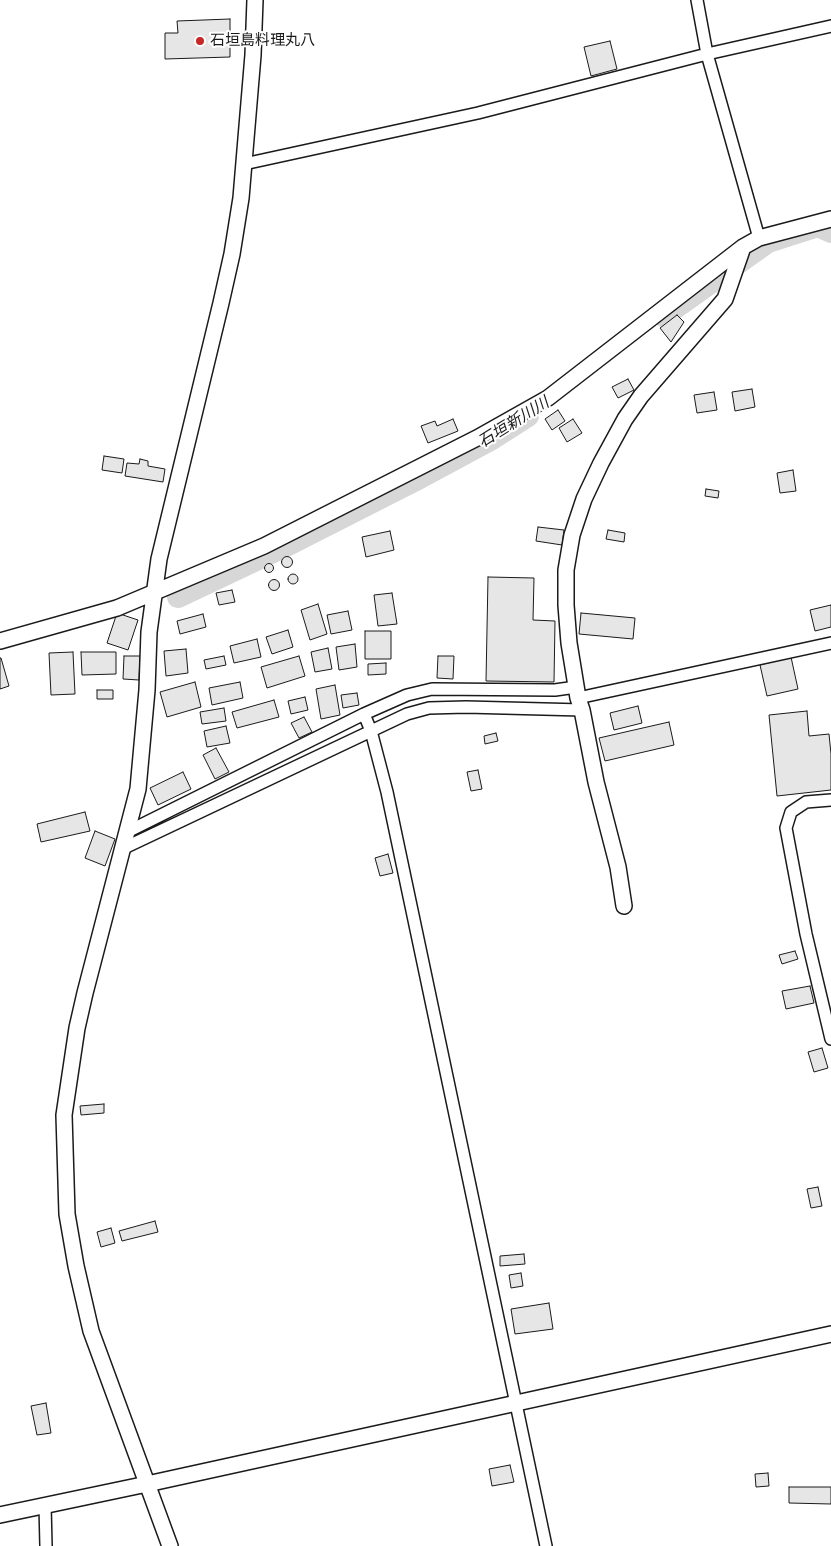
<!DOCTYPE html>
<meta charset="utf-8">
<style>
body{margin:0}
canvas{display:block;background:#fff}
</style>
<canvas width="831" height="1546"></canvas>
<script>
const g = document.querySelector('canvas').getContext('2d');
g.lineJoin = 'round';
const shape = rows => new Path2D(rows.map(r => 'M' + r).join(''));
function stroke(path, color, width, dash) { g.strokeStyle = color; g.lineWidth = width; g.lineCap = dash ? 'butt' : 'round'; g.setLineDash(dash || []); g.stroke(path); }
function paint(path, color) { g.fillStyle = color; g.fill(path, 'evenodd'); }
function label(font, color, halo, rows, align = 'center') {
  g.font = font + ' "DM Sans","Noto Sans JP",sans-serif'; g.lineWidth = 4; g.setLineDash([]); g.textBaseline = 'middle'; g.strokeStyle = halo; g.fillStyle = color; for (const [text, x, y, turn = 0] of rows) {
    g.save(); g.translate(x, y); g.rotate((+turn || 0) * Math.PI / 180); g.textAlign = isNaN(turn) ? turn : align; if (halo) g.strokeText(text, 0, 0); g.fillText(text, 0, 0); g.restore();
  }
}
stroke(shape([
 [664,316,768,242,818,226,831,232],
 [178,597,294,542,414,481,492,439,528,416]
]), '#d7d7d7', 22);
const building = shape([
 [230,19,230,57,165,59,165,33,178,33,177,21,230,19],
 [610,41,617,69,591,76,584,47,610,41],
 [677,315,684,322,671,342,660,328,677,315],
 [628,379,634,390,618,398,612,387,628,379],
 [752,389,755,407,735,411,732,392,752,389],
 [714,392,717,410,697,413,694,395,714,392],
 [558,410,565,421,552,430,545,419,558,410],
 [453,419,458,431,428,443,421,426,435,421,437,426,453,419],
 [573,419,582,433,567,442,559,428,573,419],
 [104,456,124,459,122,473,102,470,104,456],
 [140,459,148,461,148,466,165,469,163,482,125,476,127,463,139,464,140,459],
 [793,470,796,491,780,493,777,473,793,470],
 [706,489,719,491,718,498,705,496,706,489],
 [538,527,564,530,562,545,536,541,538,527],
 [608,530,625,533,624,542,606,539,608,530],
 [390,531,394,550,366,557,362,537,390,531],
 '281.5 562a5.5 5.5 0 1 1 11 0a5.5 5.5 0 1 1-11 0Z',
 '264.5 568a4.5 4.5 0 1 1 9 0a4.5 4.5 0 1 1-9 0Z',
 '288 579a5 5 0 1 1 10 0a5 5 0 1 1-10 0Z',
 [488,577,534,578,533,620,555,621,554,682,486,681,488,577],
 '268.5 585a5.5 5.5 0 1 1 11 0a5.5 5.5 0 1 1-11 0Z',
 [232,590,235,602,219,605,216,593,232,590],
 [392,593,397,624,378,626,374,595,392,593],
 [318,604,327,634,310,640,301,610,318,604],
 [831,605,831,627,815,631,810,610,831,605],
 [348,611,352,630,331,634,327,615,348,611],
 [117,613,138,620,128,650,107,643,117,613],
 [581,613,635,618,633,639,579,634,581,613],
 [203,614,206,627,180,634,177,621,203,614],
 [288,630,293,647,272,654,266,637,288,630],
 [365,631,391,631,391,659,365,659,365,631],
 [257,639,261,657,234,663,230,646,257,639],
 [355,644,357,667,339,670,336,647,355,644],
 [328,648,332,669,315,672,311,652,328,648],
 [186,649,188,673,166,676,164,651,186,649],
 [73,652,75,694,51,695,49,653,73,652],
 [81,652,116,652,116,674,82,675,81,652],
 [124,656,140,656,139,680,123,679,124,656],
 [224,656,226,665,206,669,204,660,224,656],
 [299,656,305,676,267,688,261,667,299,656],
 [438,656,454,656,453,679,437,678,438,656],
 [791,657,798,689,767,696,760,665,791,657],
 [0,658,1,658,9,686,0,689,0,658],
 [386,663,386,674,368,675,368,664,386,663],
 [195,682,201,707,167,717,160,692,195,682],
 [240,682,243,698,212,705,209,688,240,682],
 [335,685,340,715,321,719,316,689,335,685],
 [97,690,113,690,113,699,97,699,97,690],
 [357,693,359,705,343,708,341,695,357,693],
 [305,697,308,710,291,714,288,701,305,697],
 [274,700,279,717,237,728,232,712,274,700],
 [638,706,642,723,614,730,610,713,638,706],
 [224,708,226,721,202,724,200,712,224,708],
 [807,711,809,736,829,734,831,754,831,790,777,796,769,715,807,711],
 [304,717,312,732,299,738,291,723,304,717],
 [669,722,674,745,605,761,599,738,669,722],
 [226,726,230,743,207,747,204,731,226,726],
 [496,733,498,741,485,744,484,736,496,733],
 [216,748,229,772,215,779,203,755,216,748],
 [478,770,482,789,471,791,467,772,478,770],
 [183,772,191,789,158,805,150,788,183,772],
 [85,812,90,831,41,842,37,824,85,812],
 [95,831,115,839,105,866,85,858,95,831],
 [388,854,393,873,380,876,375,858,388,854],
 [795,951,798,959,782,964,779,955,795,951],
 [810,986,814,1003,786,1009,782,991,810,986],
 [822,1048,828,1068,814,1072,808,1052,822,1048],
 [104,1104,104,1113,81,1115,80,1106,104,1104],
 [818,1187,822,1206,811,1208,807,1189,818,1187],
 [155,1221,158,1232,122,1241,119,1231,155,1221],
 [111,1228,115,1243,101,1247,97,1232,111,1228],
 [524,1254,525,1264,500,1266,500,1256,524,1254],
 [521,1273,523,1286,511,1288,509,1275,521,1273],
 [549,1303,553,1329,515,1334,511,1309,549,1303],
 [46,1403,51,1433,37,1435,31,1406,46,1403],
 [510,1465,514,1482,492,1486,489,1469,510,1465],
 [768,1473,769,1486,756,1487,755,1474,768,1473],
 [789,1487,831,1487,831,1504,789,1503,789,1487]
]);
paint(building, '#e6e6e6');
stroke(building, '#1a1a1a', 1);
const street = shape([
 [697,0,707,54,759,238],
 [244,164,478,113,707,54,831,26],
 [578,698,831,643],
 [364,714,371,731,387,792,546,1546],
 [831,800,806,802,791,812,786,828,806,934,831,1039],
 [127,832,364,714,407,695,432,689,555,690,576,687],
 [122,849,407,714,429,708,466,707,582,710],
 [45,1505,46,1546]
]);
const secondary = shape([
 [0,641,117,608,264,546,477,438,548,398,743,247,759,238,831,219],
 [624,906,618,867,596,782,582,710,578,698,569,643,566,605,566,570,572,535,584,499,601,463,625,419,641,396,725,299,743,247],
 [0,1515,147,1484,831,1334],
 [170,1546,91,1331,76,1266,67,1214,64,1115,77,1028,85,993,138,789,147,690,149,632,159,559,221,303,232,254,241,198,253,55,255,0]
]);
stroke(street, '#1a1a1a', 14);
stroke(secondary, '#1a1a1a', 18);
stroke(street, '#fff', 11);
stroke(secondary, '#fff', 15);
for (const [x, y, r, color] of [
 [200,41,5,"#c62828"]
]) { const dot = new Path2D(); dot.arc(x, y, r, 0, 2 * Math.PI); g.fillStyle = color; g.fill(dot); stroke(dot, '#fff', 2); }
label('15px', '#1a1a1a', '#fff', [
 ["石垣島料理丸八",210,41]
], 'left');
label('italic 16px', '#1a1a1a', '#fff', [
 ["石垣新川川",514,423,-32]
]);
</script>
